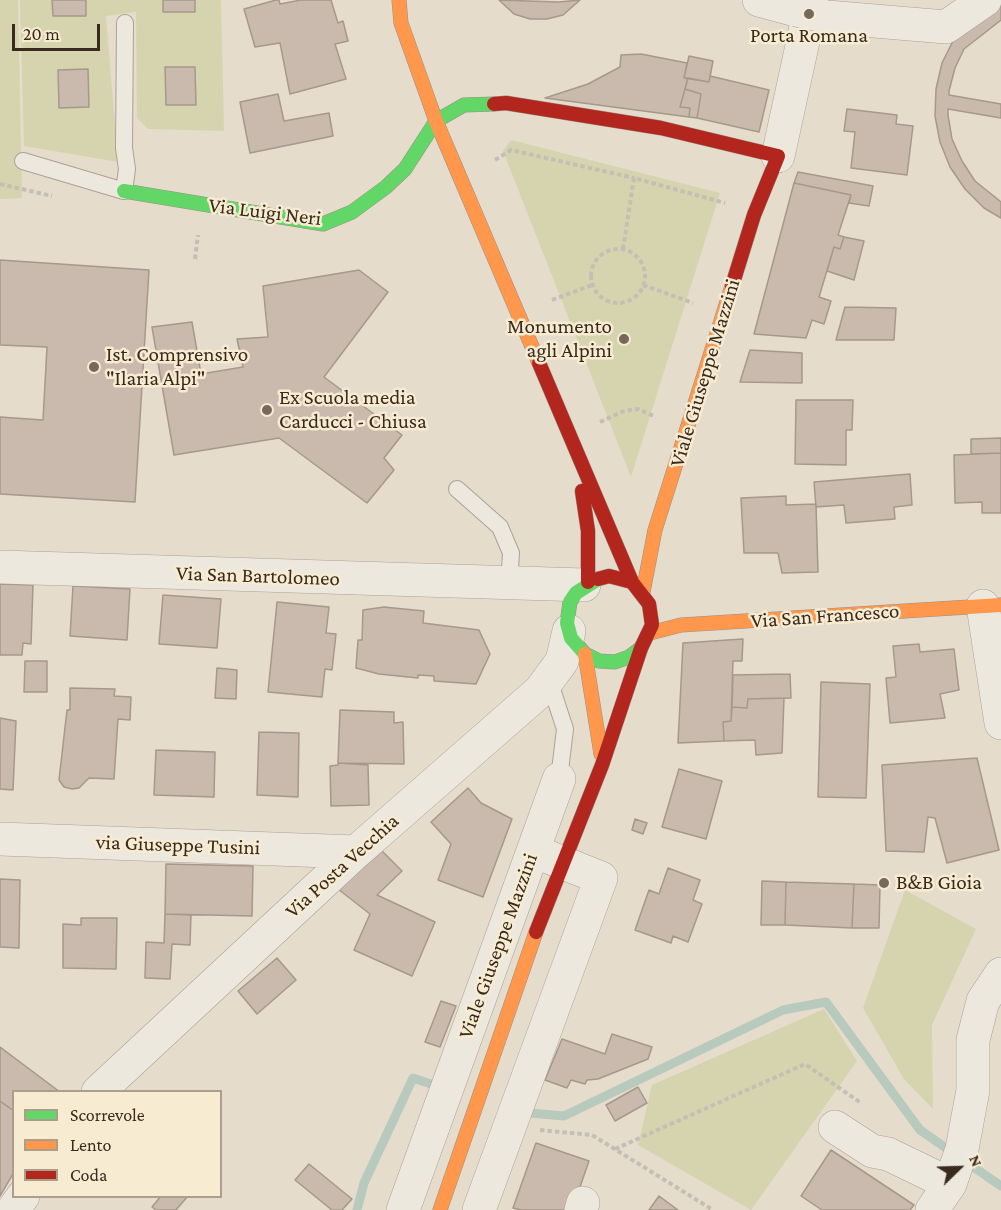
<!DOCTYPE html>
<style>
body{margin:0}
#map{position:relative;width:1001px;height:1210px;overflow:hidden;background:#e6dccc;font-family:"Crimson Pro",serif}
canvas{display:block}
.legend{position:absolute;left:12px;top:1090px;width:210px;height:108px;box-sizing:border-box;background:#f7ebd2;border:2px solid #ab9e8a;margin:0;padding:8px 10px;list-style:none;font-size:18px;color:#392a1d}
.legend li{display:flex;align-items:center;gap:12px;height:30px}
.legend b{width:30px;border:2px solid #ab9e8a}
.north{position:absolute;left:929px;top:1138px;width:60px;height:60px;-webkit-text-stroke:4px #f7ebd2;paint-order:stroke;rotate:67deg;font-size:16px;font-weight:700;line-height:24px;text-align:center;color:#392a1d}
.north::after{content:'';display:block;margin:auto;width:21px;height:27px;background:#392a1d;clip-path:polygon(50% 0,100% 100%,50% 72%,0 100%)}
.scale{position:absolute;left:12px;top:24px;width:88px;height:27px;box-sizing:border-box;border:3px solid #392a1d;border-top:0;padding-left:8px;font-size:18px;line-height:21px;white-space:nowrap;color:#392a1d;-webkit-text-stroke:4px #f7ebd2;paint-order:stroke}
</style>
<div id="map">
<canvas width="1001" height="1210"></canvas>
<ul class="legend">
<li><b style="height:8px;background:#63d668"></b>Scorrevole</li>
<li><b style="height:8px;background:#ff974d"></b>Lento</li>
<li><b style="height:8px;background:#b3261e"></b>Coda</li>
</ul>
<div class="north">N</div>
<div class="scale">20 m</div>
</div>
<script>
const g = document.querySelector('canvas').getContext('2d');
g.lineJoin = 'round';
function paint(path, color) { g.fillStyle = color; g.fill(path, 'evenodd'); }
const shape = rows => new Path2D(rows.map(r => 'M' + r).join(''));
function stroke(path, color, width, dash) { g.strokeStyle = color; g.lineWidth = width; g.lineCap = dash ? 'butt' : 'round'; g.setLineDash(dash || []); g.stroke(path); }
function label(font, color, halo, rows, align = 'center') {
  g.font = font + ' "Crimson Pro",serif'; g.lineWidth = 5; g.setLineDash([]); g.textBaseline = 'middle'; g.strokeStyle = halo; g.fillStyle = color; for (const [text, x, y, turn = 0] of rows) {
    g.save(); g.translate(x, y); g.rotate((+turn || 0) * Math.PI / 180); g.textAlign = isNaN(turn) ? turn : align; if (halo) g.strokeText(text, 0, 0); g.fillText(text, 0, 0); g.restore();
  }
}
paint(shape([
 [0,0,18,0,22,198,0,199],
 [20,0,221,0,224,131,148,129,137,118,136,12,106,16,118,162,24,146],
 [511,140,720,193,631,477,503,151],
 [905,890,976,929,932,1025,933,1109,904,1079,863,1008],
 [824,1009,857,1061,751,1210,638,1145,652,1085]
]), '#d6d4ae');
stroke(shape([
 [530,1113,564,1116,783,1010,826,1002,920,1130,1001,1186],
 [357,1210,364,1183,413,1078,434,1085]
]), '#b8cabe', 9);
const building = shape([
 [52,0,86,0,86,16,53,16,52,0],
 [163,0,195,0,195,12,163,12,163,0],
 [276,0,279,0,280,4,301,0,331,0,338,23,343,21,348,41,335,44,346,79,290,94,280,43,255,47,244,9,276,0],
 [499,0,559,2,580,0,563,15,547,19,530,19,514,14,499,0],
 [1001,5,1001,20,964,49,955,68,949,91,949,95,1001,104,1001,118,948,109,948,115,952,139,962,161,975,181,1001,202,1001,218,984,208,965,189,950,167,940,142,935,116,936,89,942,63,953,41,985,14,1001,5],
 [641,54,687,63,684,78,688,78,680,107,690,108,689,117,545,98,588,84,620,67,621,55,641,54],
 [689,56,713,61,709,82,684,78,689,56],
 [165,67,195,67,196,105,166,105,165,67],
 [88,69,89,107,59,108,58,70,88,69],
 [710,76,769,90,759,132,697,118,701,94,685,89,688,78,709,82,710,76],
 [685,89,701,94,697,118,689,117,690,108,680,107,685,89],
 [278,94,284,121,329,113,333,136,250,153,240,102,278,94],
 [847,109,897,115,896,124,913,126,907,175,851,168,855,132,844,131,847,109],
 [798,172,873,186,869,206,849,203,851,195,794,183,798,172],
 [794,183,851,195,838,235,844,237,840,249,834,247,819,297,831,301,824,324,812,320,806,338,754,334,794,183],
 [844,237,864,241,854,280,827,271,834,247,840,249,844,237],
 [0,260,149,270,135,502,0,494,0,417,43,420,47,347,0,345,0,260],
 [359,270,388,292,324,377,402,435,384,458,394,470,367,503,279,438,174,455,152,327,192,322,201,374,243,367,237,339,268,337,263,286,359,270],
 [845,307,896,308,894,340,836,340,845,307],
 [750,350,802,353,802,383,740,382,750,350],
 [796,400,853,400,852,430,846,430,846,465,795,464,796,400],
 [1001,438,1001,453,971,454,971,439,1001,438],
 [1001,453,1001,513,982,513,982,502,955,503,954,455,1001,453],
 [910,474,912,505,894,507,895,519,846,523,844,505,816,507,814,482,910,474],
 [786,496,786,505,816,504,818,572,782,573,778,553,744,553,741,498,786,496],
 [0,584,33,585,31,644,23,643,22,655,0,655,0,584],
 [73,586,130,589,127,640,70,636,73,586],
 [163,595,221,599,217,648,159,644,163,595],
 [277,602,329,607,326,633,336,634,332,670,325,669,322,697,268,692,277,602],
 [384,607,424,611,423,623,479,630,490,654,476,684,434,681,434,676,418,675,418,678,379,674,356,668,358,640,362,640,363,610,384,607],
 [743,639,742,661,733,661,731,721,723,722,724,741,678,743,683,643,743,639],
 [919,644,920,652,954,649,959,690,940,694,945,718,890,723,886,678,896,677,893,646,919,644],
 [25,661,47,661,47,692,24,692,25,661],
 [217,668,237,670,236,699,215,698,217,668],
 [790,674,791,698,748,699,747,708,732,707,733,675,790,674],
 [821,682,870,684,866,798,818,797,821,682],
 [70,688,115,689,114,696,131,697,130,720,118,719,114,779,89,778,79,788,72,789,64,787,59,780,67,710,70,710,70,688],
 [784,698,782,753,756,755,755,740,724,741,723,722,731,721,732,707,747,708,748,699,784,698],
 [340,710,394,712,394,723,403,722,404,764,338,763,340,710],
 [0,718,16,721,13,790,0,789,0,718],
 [259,732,299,733,298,797,257,795,259,732],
 [156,750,215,752,214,797,154,795,156,750],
 [977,758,999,850,947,863,935,818,928,817,924,852,886,851,882,765,977,758],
 [338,763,368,765,369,805,331,806,330,766,338,765,338,763],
 [679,769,722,781,706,839,662,827,679,769],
 [468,788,481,803,512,819,483,897,438,880,451,844,431,822,468,788],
 [635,819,647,823,643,834,632,830,635,819],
 [382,851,402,871,377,895,435,922,412,976,354,950,370,914,338,889,382,851],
 [166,864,253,866,252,916,165,914,166,864],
 [668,868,700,880,693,900,702,904,688,942,673,936,671,943,635,930,649,890,659,894,668,868],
 [0,879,20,880,19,948,0,947,0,879],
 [762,881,786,882,785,925,761,925,762,881],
 [786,882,854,884,852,928,785,925,786,882],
 [854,884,880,885,879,928,852,928,854,884],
 [165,914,191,915,190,945,172,944,170,979,145,978,146,942,164,943,165,914],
 [81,918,117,918,116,969,63,968,63,924,81,925,81,918],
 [277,958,296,980,257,1014,238,991,277,958],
 [441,1001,456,1006,440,1047,425,1042,441,1001],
 [612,1034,652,1047,648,1059,598,1079,587,1080,585,1084,571,1080,567,1088,545,1080,562,1039,605,1054,612,1034],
 [0,1047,60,1092,14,1092,14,1111,0,1101,0,1047],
 [638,1087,647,1103,615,1121,606,1105,638,1087],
 [0,1101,14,1111,14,1172,0,1196,0,1101],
 [536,1143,589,1161,572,1210,521,1210,513,1208,536,1143],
 [831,1150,914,1205,910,1210,822,1210,801,1196,831,1150],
 [309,1164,352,1199,342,1210,332,1210,295,1180,309,1164],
 [161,1196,188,1196,176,1210,156,1210,152,1207,161,1196],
 [659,1196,678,1210,649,1210,659,1196]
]);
paint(building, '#c9baad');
stroke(building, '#a6988b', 1.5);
const lane = shape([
 [23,161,124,191,127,169,124,148,125,23],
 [457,489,500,527,511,553,509,585],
 [549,680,565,729,559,779]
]);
const street = shape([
 [759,0,796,10],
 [827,17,946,27,985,0],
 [778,156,812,0],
 [0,567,584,585],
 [983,606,1001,723],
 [0,839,356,852],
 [98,1092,356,852,540,691,562,661,569,631],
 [835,1127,872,1151,888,1154,950,1184],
 [13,1210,23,1196],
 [403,1210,559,779],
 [479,1210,601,878,536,852],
 [581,1210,583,1203],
 [932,1210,950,1184,962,1149,973,1090,973,1040,983,1001,1001,974]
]);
const fast = shape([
 [124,191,323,224,352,212,386,187,405,169,436,121,464,105,494,104],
 [598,579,576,593,570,602,567,623,571,638,585,654,599,661,615,662,629,657,641,648]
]);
const slow = shape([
 [399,0,401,23,436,121,539,363],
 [643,592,655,530,732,286],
 [650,633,681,625,1001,605],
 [585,654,601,754],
 [440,1210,536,932]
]);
const jam = shape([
 [494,104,506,103,661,128,778,156,754,215,732,286],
 [539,363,632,582],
 [582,491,588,531,588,582],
 [536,932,602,765,641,648,652,625,649,604,632,582,609,576,598,579]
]);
stroke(lane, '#aba195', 18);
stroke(street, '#aba195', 34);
stroke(fast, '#9a9186', 15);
stroke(slow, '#9a9186', 15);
stroke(jam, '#9a9186', 15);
stroke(shape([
 [495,160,511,150,634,178],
 [0,184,52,196],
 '591 276a27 27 0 1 1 54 0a27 27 0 1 1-54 0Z',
 [623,249,634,178,725,203],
 [195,259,198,235],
 [643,285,693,303],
 [552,300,592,285],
 [600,422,624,411,638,409,656,417],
 [540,1130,592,1135,713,1210],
 [615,1149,805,1064,861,1103]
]), '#c5beb5', 4, [4.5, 3]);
stroke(lane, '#ede8de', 16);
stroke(street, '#ede8de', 33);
stroke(fast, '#63d668', 14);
stroke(slow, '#ff974d', 14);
stroke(jam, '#b3261e', 14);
const streetBridge = shape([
 [796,10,827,17]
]);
stroke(streetBridge, '#aba195', 34, []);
stroke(streetBridge, '#ede8de', 33);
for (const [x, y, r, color] of [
 [809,14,6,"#76685a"],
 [624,339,6,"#76685a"],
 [94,367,6,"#76685a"],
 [267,410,6,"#76685a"],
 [884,883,6,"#76685a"]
]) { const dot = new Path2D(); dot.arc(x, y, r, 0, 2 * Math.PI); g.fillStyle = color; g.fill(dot); stroke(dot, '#f7ebd2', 2); }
label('21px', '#392a1d', '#f7ebd2', [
 ["Porta Romana",809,36,"center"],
 ["Monumento",612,327,"right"],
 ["agli Alpini",612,351,"right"],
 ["Ist. Comprensivo",106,355],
 ["\"Ilaria Alpi\"",106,379],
 ["Ex Scuola media",279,398],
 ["Carducci - Chiusa",279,422],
 ["B&B Gioia",896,883]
], 'left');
label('21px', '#392a1d', '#f7ebd2', [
 ["Via Luigi Neri",265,212,7],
 ["Viale Giuseppe Mazzini",705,373,-73],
 ["Via San Bartolomeo",258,576,2],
 ["Via San Francesco",825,616,-4],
 ["via Giuseppe Tusini",178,845,2],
 ["Via Posta Vecchia",342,866,-42],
 ["Viale Giuseppe Mazzini",498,946,-70]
]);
</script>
